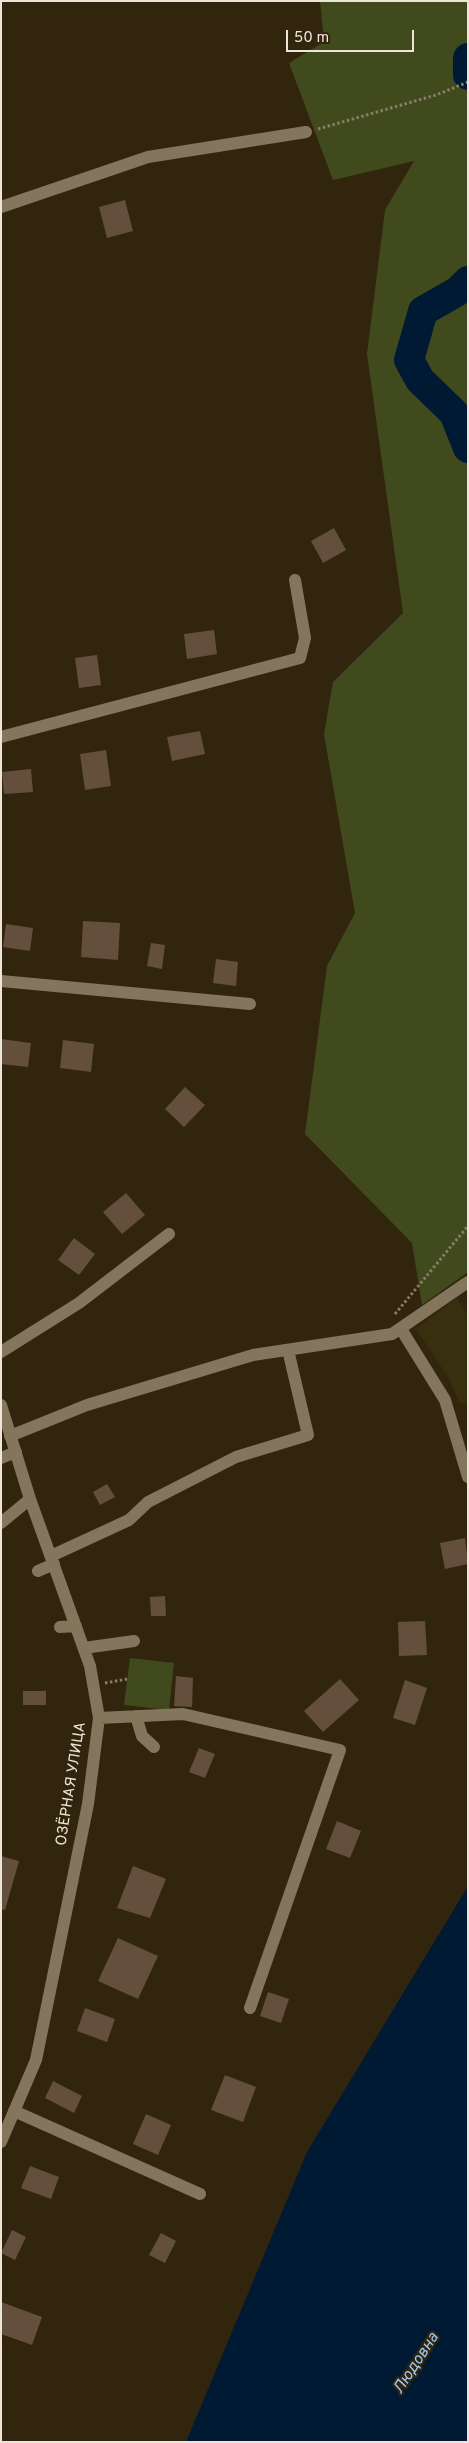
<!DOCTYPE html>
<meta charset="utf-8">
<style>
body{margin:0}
#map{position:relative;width:469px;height:2443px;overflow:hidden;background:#32250e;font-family:Overpass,sans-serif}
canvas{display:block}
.frame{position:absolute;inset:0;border:2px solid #ede5d7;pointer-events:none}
.scale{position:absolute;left:286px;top:30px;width:128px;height:22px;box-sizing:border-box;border:2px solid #ede5d7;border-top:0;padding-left:6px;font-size:15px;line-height:18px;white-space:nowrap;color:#ede5d7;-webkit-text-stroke:4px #32250e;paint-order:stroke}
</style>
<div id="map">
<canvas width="469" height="2443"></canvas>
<div class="frame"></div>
<div class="scale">50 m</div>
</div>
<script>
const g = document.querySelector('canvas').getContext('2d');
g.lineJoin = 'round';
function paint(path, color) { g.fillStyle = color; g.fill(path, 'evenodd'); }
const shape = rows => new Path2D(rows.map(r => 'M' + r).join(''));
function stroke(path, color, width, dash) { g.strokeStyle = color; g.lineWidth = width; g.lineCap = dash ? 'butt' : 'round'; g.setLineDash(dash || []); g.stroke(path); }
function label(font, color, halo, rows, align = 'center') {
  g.font = font + ' Overpass,sans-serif'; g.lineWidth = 4.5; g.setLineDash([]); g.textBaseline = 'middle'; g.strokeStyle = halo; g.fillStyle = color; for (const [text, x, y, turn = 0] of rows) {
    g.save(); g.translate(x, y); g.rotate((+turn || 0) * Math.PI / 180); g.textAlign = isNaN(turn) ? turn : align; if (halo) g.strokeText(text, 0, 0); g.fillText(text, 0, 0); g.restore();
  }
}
paint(shape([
 [320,1,468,1,468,1272,422,1305,412,1243,305,1134,327,966,355,913,324,734,333,682,403,613,367,354,385,210,414,161,333,180,289,63,324,42],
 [130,1658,174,1663,169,1710,124,1705]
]), '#414a1d');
paint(shape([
 [456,1298,468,1315,468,1403,460,1403,448,1377,416,1329]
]), '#372f0e');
paint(shape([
 [468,1886,468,2442,186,2442,307,2152]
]), '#001a33');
stroke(shape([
 [468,58,468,75],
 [468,281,458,291,423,311,409,360,420,380,454,413,468,448]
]), '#001a33', 30);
paint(shape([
 [125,200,133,231,107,238,99,207],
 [334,528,346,550,323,563,311,541],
 [214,630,217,654,187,659,184,634],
 [97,655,101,685,79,688,75,658],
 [200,731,205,754,172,761,167,737],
 [106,750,111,786,85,790,80,754],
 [31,769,33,792,4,794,2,772],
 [83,921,120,923,118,960,81,957],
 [6,924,33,928,30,951,3,947],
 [151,943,165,945,162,969,147,966],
 [216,959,238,962,236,986,213,983],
 [1,1039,31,1043,28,1067,1,1064],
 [63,1040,94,1044,91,1072,60,1068],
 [185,1087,205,1105,184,1127,165,1109],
 [126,1193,145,1215,122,1234,103,1212],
 [74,1238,95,1254,79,1275,58,1260],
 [107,1484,115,1497,100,1505,93,1492],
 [465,1538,468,1564,445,1569,440,1543],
 [165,1596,166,1616,151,1616,150,1597],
 [425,1621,427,1655,399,1656,398,1622],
 [176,1676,193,1678,192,1707,174,1706],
 [340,1679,359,1700,323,1732,304,1711],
 [405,1680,427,1688,415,1725,393,1718],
 [23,1691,46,1691,46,1705,23,1705],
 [199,1748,215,1754,205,1778,189,1772],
 [337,1821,361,1831,350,1858,326,1849],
 [1,1856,19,1861,5,1910,1,1909],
 [133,1866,166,1879,150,1918,117,1908],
 [118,1938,158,1956,138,1999,98,1981],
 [268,1992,289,1999,281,2023,260,2016],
 [85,2008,115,2019,107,2042,77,2031],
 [225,2075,256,2087,243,2122,211,2110],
 [53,2081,82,2096,74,2113,45,2098],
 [146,2114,171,2125,158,2155,133,2144],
 [30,2166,59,2177,51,2199,21,2188],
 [12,2230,26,2237,15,2260,1,2253],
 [161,2233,176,2241,165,2263,149,2255],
 [1,2302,42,2317,32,2345,1,2334]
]), '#634f3b');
stroke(shape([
 [318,129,436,95,468,82],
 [395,1314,468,1226],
 [105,1683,127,1679]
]), '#887d6b', 3, [2.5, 2.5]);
stroke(shape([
 [1,207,148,157,306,132],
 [1,737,300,658,305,638,295,580],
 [1,981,250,1004],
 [401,1329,445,1400,468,1477],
 [1,1352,79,1303,169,1234],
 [1,1405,30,1499,90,1666,99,1718,88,1804,36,2060,1,2142],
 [10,1436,87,1405,253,1355,392,1334,468,1282],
 [1,1458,16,1452],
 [1,1523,30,1499],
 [51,1556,129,1520,148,1502,236,1457,308,1435,288,1350],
 [38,1571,54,1564],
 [60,1627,76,1626],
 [84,1648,134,1641],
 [136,1716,142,1736,154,1747],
 [99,1718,183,1714,340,1750,250,2008],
 [14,2111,200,2194]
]), '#84765d', 12);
label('15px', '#ede5d7', '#32250e', [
 ["ОЗЁРНАЯ УЛИЦА",72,1784,-81]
]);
label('italic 16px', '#9ccbf7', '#32250e', [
 ["Людовна",417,2364,-57]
]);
</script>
